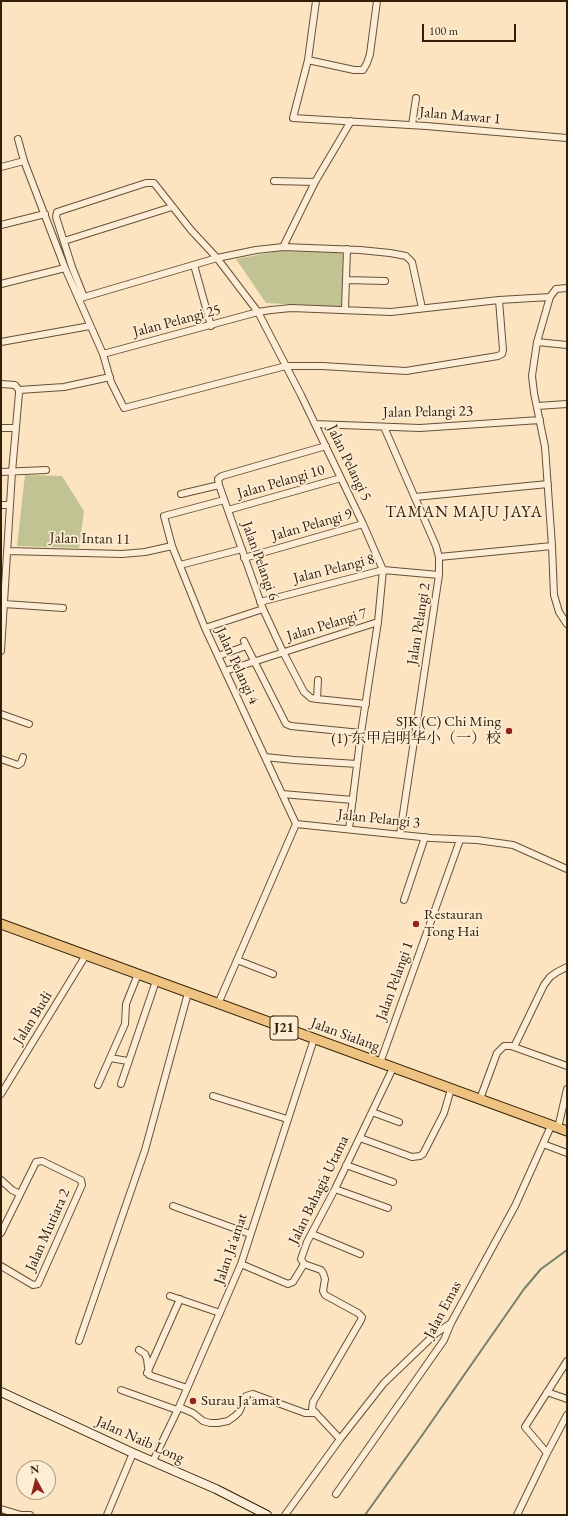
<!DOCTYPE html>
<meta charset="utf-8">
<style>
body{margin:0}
#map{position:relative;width:568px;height:1516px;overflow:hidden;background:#fce4c1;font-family:"EB Garamond",serif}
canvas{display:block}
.frame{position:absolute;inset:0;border:2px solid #312007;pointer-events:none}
.north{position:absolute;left:16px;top:1460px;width:40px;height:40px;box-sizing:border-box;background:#fdedd7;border:1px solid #ab9b84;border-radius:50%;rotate:353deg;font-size:11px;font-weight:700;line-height:16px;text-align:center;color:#312007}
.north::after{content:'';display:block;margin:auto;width:14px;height:18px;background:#8f2418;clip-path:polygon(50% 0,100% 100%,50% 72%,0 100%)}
.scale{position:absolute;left:422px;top:24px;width:94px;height:18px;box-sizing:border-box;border:2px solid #312007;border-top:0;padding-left:5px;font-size:12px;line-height:14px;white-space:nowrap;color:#312007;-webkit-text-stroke:3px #fdedd7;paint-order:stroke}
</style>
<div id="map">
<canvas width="568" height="1516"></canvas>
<div class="frame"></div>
<div class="north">N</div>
<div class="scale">100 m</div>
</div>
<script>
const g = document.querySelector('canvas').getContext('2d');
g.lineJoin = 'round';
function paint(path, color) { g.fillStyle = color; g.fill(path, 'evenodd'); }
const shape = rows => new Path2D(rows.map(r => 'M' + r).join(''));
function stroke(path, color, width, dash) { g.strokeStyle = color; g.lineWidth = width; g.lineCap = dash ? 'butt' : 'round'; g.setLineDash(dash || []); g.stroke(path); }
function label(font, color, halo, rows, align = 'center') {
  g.font = font + ' "EB Garamond","Noto Serif SC",serif'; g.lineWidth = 3.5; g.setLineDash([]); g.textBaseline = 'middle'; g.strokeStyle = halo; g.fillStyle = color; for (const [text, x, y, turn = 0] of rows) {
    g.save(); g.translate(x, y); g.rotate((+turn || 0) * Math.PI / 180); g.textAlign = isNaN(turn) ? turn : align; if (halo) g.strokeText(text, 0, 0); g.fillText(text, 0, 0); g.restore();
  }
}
paint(shape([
 [278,251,343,252,342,307,266,303,236,259],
 [25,475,62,476,84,511,79,548,17,546]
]), '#c1c492');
stroke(shape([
 [365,1515,423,1434,524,1289,541,1269,567,1250]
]), '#747f6c', 2);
const street = shape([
 [316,1,308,60,293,118,426,126,567,138],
 [308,60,354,70,363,70,367,63,370,54,377,1],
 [412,125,416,98],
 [18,139,24,161,65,268,103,354,111,382,124,408,286,366,322,366,406,371,498,356,502,354,503,350,499,300],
 [1,167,24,161],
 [274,181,315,182],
 [1,225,45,214],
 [64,241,172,207],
 [283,247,315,182,351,121],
 [194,265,211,326],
 [346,280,385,281],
 [1,284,65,268],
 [567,288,556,289,550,297,537,342,532,376,534,393,545,447,552,546,554,595,559,612,567,624],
 [84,297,72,267,56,217,57,212,146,183,154,183,191,230,217,258,258,312,301,395,363,524,383,570,378,622,361,733,349,829],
 [81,298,217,258,256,250,283,247,360,250,390,253,406,256,412,262,422,308],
 [345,310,347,249],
 [1,342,90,326],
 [537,342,567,345],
 [103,354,258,312,271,310,291,308,391,312,499,300,550,297],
 [1,384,15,385,19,390,19,393,12,472,1,651],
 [19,390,64,387,110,377],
 [537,406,567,404],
 [315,424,420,428,540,420],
 [384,427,436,546,439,557,439,575,400,834],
 [1,428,15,428],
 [326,446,222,476,218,479,219,485,263,609,283,652,304,692,311,698,317,699,366,704],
 [1,472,46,470],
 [181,494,219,485],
 [415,497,548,484],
 [224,500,164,516,172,546,205,628,296,824],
 [1,505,10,505],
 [228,510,341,478],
 [8,551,122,554,145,552,172,546],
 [439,557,552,546],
 [244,558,363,524],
 [180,565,242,549],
 [260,602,383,570,439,575],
 [4,604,63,608],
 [205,628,263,609],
 [244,641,286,724,291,726,361,733],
 [218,656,246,646],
 [225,671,378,622],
 [317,699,318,680],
 [1,714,29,724],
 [265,757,294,760,357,764],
 [1,759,18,765,21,763,23,757],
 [282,794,353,800],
 [296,824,431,838,477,840,513,845,567,869],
 [404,900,425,837],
 [237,960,273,974],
 [218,1004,296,824],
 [514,1047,544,985,550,977,557,972,567,967],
 [110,1058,128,1061],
 [380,1063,460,840],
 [121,1084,156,981],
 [98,1085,125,1024,126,1004,138,974],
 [1,1094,86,955],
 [213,1096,287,1119],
 [480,1099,497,1053,504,1046,511,1046,567,1066],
 [372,1112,399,1122],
 [558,1128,567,1089],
 [360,1138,412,1157,420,1156,423,1154,444,1113,451,1089],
 [543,1144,567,1153],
 [346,1165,393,1182],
 [1,1180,12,1190,20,1194],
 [335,1189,388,1208],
 [173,1206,250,1234],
 [1,1233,36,1162,42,1161,81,1180,82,1185,38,1284,33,1285,1,1266],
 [312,1234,360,1254],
 [241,1264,288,1284,293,1282,304,1264],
 [170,1296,220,1313],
 [79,1341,145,1150,188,993],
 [139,1350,145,1354,147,1359,149,1375,187,1388],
 [147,1373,180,1299],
 [121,1390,177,1410],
 [547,1392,567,1399],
 [179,1407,193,1413,203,1421,210,1423,218,1423,228,1421,235,1416,239,1412,246,1396,253,1394,305,1413,316,1413],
 [340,1439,312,1409,313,1402,361,1320,362,1317,358,1313,325,1295,323,1291,325,1279,323,1273,321,1270,304,1264,301,1259,307,1242,335,1189,393,1068],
 [547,1453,567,1415],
 [153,1461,179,1407,241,1264,314,1039],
 [336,1494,444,1340,451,1323,515,1206,551,1126],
 [1,1509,21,1515,30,1515],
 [107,1515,133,1453],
 [285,1515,340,1439,384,1383,435,1334,451,1323],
 [517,1515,547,1453,525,1427,567,1361]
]);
const secondary = shape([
 [1,1392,133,1453,216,1489,267,1515]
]);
const primary = shape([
 [1,924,567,1131]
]);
stroke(street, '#645136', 8);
stroke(secondary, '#312007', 10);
stroke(primary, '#312007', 11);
stroke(street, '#fdedd7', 6);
stroke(secondary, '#fdedd7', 8);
stroke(primary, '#eec280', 9);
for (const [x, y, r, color] of [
 [509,731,4,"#8f2418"],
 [416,924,4,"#8f2418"],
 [193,1401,4,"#8f2418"]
]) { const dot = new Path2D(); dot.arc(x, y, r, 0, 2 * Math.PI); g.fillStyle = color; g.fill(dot); stroke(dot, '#fdedd7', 1.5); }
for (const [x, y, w] of [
 [284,1028,28]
]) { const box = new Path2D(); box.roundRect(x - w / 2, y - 12, w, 24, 3); g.fillStyle = '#fdedd7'; g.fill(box); stroke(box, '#312007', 1); }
label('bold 14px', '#312007', null, [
 ["J21",284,1028]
]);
label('15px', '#312007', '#fdedd7', [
 ["Jalan Mawar 1",460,116,5],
 ["Jalan Pelangi 25",177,321,-15],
 ["Jalan Pelangi 23",428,412,-1],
 ["Jalan Pelangi 5",349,463,64],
 ["Jalan Pelangi 10",281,482,-16],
 ["Jalan Pelangi 9",312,525,-16],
 ["Jalan Intan 11",90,539,1],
 ["Jalan Pelangi 6",260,561,70],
 ["Jalan Pelangi 8",334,569,-14],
 ["Jalan Pelangi 2",419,624,-81],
 ["Jalan Pelangi 7",327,625,-17],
 ["Jalan Pelangi 4",237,666,65],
 ["Jalan Pelangi 3",379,819,6],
 ["Jalan Pelangi 1",395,981,-70],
 ["Jalan Budi",33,1018,-58],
 ["Jalan Sialang",345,1035,20],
 ["Jalan Bahagia Utama",319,1190,-64],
 ["Jalan Mutiara 2",48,1230,-66],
 ["Jalan Ja'amat",231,1249,-71],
 ["Jalan Emas",443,1310,-62],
 ["Jalan Naib Long",140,1440,24]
]);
label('15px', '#312007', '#fdedd7', [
 ["SJK (C) Chi Ming",501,722,"right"],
 ["(1) 东甲启明华小（一）校",501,739,"right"],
 ["Restauran",424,915],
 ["Tong Hai",424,932],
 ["Surau Ja'amat",201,1401]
], 'left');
g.letterSpacing = '1px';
label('16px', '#312007', '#fdedd7', [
 ["TAMAN MAJU JAYA",464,513]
]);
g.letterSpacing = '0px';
</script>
